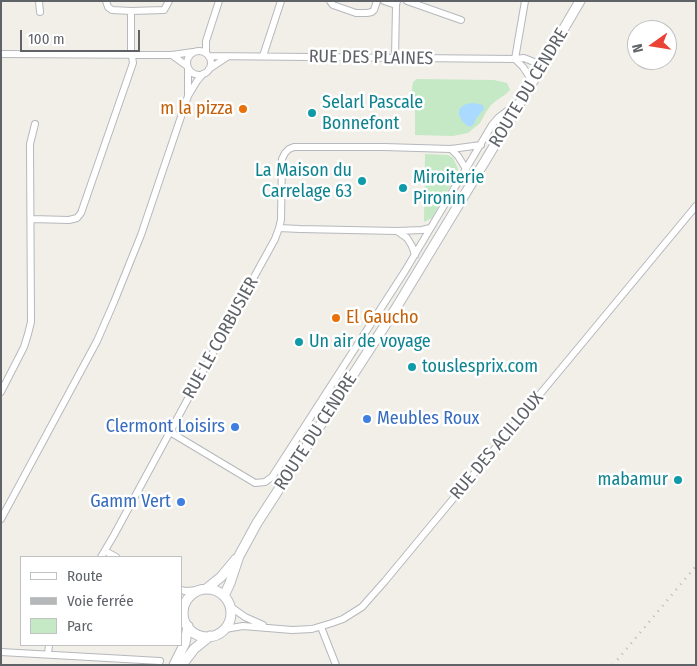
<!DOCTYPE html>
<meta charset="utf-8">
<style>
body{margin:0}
#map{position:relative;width:697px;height:666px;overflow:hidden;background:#f1efe8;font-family:"Fira Sans Condensed",sans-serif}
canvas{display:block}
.frame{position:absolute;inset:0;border:2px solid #5f6368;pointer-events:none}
.legend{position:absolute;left:20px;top:556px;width:162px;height:90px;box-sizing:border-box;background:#fff;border:1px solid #bfc1c3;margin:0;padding:6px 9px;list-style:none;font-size:15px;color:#5f6368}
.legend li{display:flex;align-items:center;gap:10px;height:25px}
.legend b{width:25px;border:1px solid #bfc1c3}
.north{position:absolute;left:627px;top:20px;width:50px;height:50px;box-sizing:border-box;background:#fff;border:1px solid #bfc1c3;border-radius:50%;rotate:257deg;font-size:14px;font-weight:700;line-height:20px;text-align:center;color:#5f6368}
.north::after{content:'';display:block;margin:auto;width:18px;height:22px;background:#ea4335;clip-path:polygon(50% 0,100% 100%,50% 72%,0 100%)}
.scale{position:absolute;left:20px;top:30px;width:120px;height:22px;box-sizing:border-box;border:2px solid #5f6368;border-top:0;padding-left:6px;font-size:15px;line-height:18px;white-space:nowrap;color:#5f6368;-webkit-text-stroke:4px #fff;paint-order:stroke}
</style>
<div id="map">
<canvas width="697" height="666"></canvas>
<div class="frame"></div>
<ul class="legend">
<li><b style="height:6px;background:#fff"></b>Route</li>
<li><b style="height:6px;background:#b6b7b8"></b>Voie ferrée</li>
<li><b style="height:14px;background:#c5e8c5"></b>Parc</li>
</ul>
<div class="north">N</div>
<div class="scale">100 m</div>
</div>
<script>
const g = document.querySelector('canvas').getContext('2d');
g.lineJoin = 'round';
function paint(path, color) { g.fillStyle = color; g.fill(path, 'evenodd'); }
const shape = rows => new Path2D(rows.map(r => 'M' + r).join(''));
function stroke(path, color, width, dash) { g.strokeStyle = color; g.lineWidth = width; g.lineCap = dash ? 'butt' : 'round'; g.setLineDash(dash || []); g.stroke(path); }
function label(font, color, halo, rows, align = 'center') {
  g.font = font + ' "Fira Sans Condensed",sans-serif'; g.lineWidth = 5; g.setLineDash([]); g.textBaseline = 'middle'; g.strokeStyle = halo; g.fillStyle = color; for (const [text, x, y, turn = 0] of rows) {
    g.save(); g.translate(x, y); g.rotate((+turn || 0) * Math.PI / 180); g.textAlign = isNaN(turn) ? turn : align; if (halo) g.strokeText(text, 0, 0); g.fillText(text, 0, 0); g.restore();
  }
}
paint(shape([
 [417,79,494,80,507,83,510,90,506,94,497,100,491,105,486,112,480,123,468,133,453,136,415,135,415,103,410,102,413,82],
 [425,154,448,155,453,158,458,169,456,176,432,218,424,222]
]), '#c5e8c5');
paint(shape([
 [474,103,483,105,484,109,475,120,474,124,470,127,466,125,462,121,459,115,459,110,461,107,466,104]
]), '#aadaff');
const street = shape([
 [39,1,40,12],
 [106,1,108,7,112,10,131,11,164,10,169,1],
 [330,1,333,5,356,13,367,13,372,12,374,10,377,1],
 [384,1,396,5],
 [407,1,461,20],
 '187 63a12 12 0 1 1 24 0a12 12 0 1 1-24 0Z',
 [206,53,206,41,219,1],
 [1,54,172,55,193,52],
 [172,55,187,66],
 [209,56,515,59,524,58,534,62,544,62],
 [263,56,281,1],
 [395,58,396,5,397,1],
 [515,59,525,1],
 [515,59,523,67,533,82],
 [188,68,188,95],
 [209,69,227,57],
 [451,149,458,156,466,169],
 [31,219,69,220,77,218,81,213,133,63,131,50,131,11],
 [279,228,281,220,282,159,285,153,289,149,294,147,384,147,451,149,481,145],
 [397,231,407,238,412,246,415,255],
 [1,392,24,347,28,334,31,322,30,144,35,124],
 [170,432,255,483,265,482,272,477,405,271,492,125,498,118,519,102],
 [1,519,97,341,114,302,141,235,188,96,197,81,203,74],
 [105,551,116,557],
 [101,557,114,535,248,288,275,239,279,228,300,229,397,231,422,230,430,228],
 [181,590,185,591,199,590],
 [181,606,184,609],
 [231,607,245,617,263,625],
 [321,627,336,665],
 [225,629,243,626,292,630,312,629,332,623,343,619,362,607,385,581,696,206],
 [1,652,160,661],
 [48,654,49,645]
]);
const secondary = shape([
 [206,589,221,577,236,559],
 '183 613a24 24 0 1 1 48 0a24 24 0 1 1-48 0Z',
 [224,596,230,583,239,556,257,523,393,313,522,100,580,1],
 [174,665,185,643,188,626],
 [182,665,194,649,210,636]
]);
stroke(street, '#b5b8bc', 8);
stroke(secondary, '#b6babf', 11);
stroke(street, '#fff', 6);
stroke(secondary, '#fff', 9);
stroke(shape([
 [613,665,696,566]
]), '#b6b7b8', 2.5, [1, 6]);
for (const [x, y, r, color] of [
 [243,109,5,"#e8710a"],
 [312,113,5,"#0f9aa8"],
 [362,181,5,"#0f9aa8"],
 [403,188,5,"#0f9aa8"],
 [336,318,5,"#e8710a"],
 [299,342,5,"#0f9aa8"],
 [412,367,5,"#0f9aa8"],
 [367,419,5,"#3f7fe0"],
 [235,427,5,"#3f7fe0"],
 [678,480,5,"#0f9aa8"],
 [181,502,5,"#3f7fe0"]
]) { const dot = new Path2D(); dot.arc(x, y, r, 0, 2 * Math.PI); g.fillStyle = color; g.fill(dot); stroke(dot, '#fff', 2); }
label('18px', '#5f6368', '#fff', [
 ["RUE DES PLAINES",371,58,1],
 ["ROUTE DU CENDRE",529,88,-59],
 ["RUE LE CORBUSIER",221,338,-61],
 ["ROUTE DU CENDRE",316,432,-57],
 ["RUE DES ACILLOUX",497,446,-50]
]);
label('18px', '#0d838f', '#fff', [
 ["Selarl Pascale",322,103],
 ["Bonnefont",322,124],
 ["La Maison du",352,171,"right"],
 ["Carrelage 63",352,192,"right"],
 ["Miroiterie",413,178],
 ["Pironin",413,199],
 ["Un air de voyage",309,342],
 ["touslesprix.com",422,367],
 ["mabamur",668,480,"right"]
], 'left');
label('18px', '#c56008', '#fff', [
 ["m la pizza",233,109],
 ["El Gaucho",346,318,"left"]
], 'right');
label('18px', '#366cbe', '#fff', [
 ["Meubles Roux",377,419,"left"],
 ["Clermont Loisirs",225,427],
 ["Gamm Vert",171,502]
], 'right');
</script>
